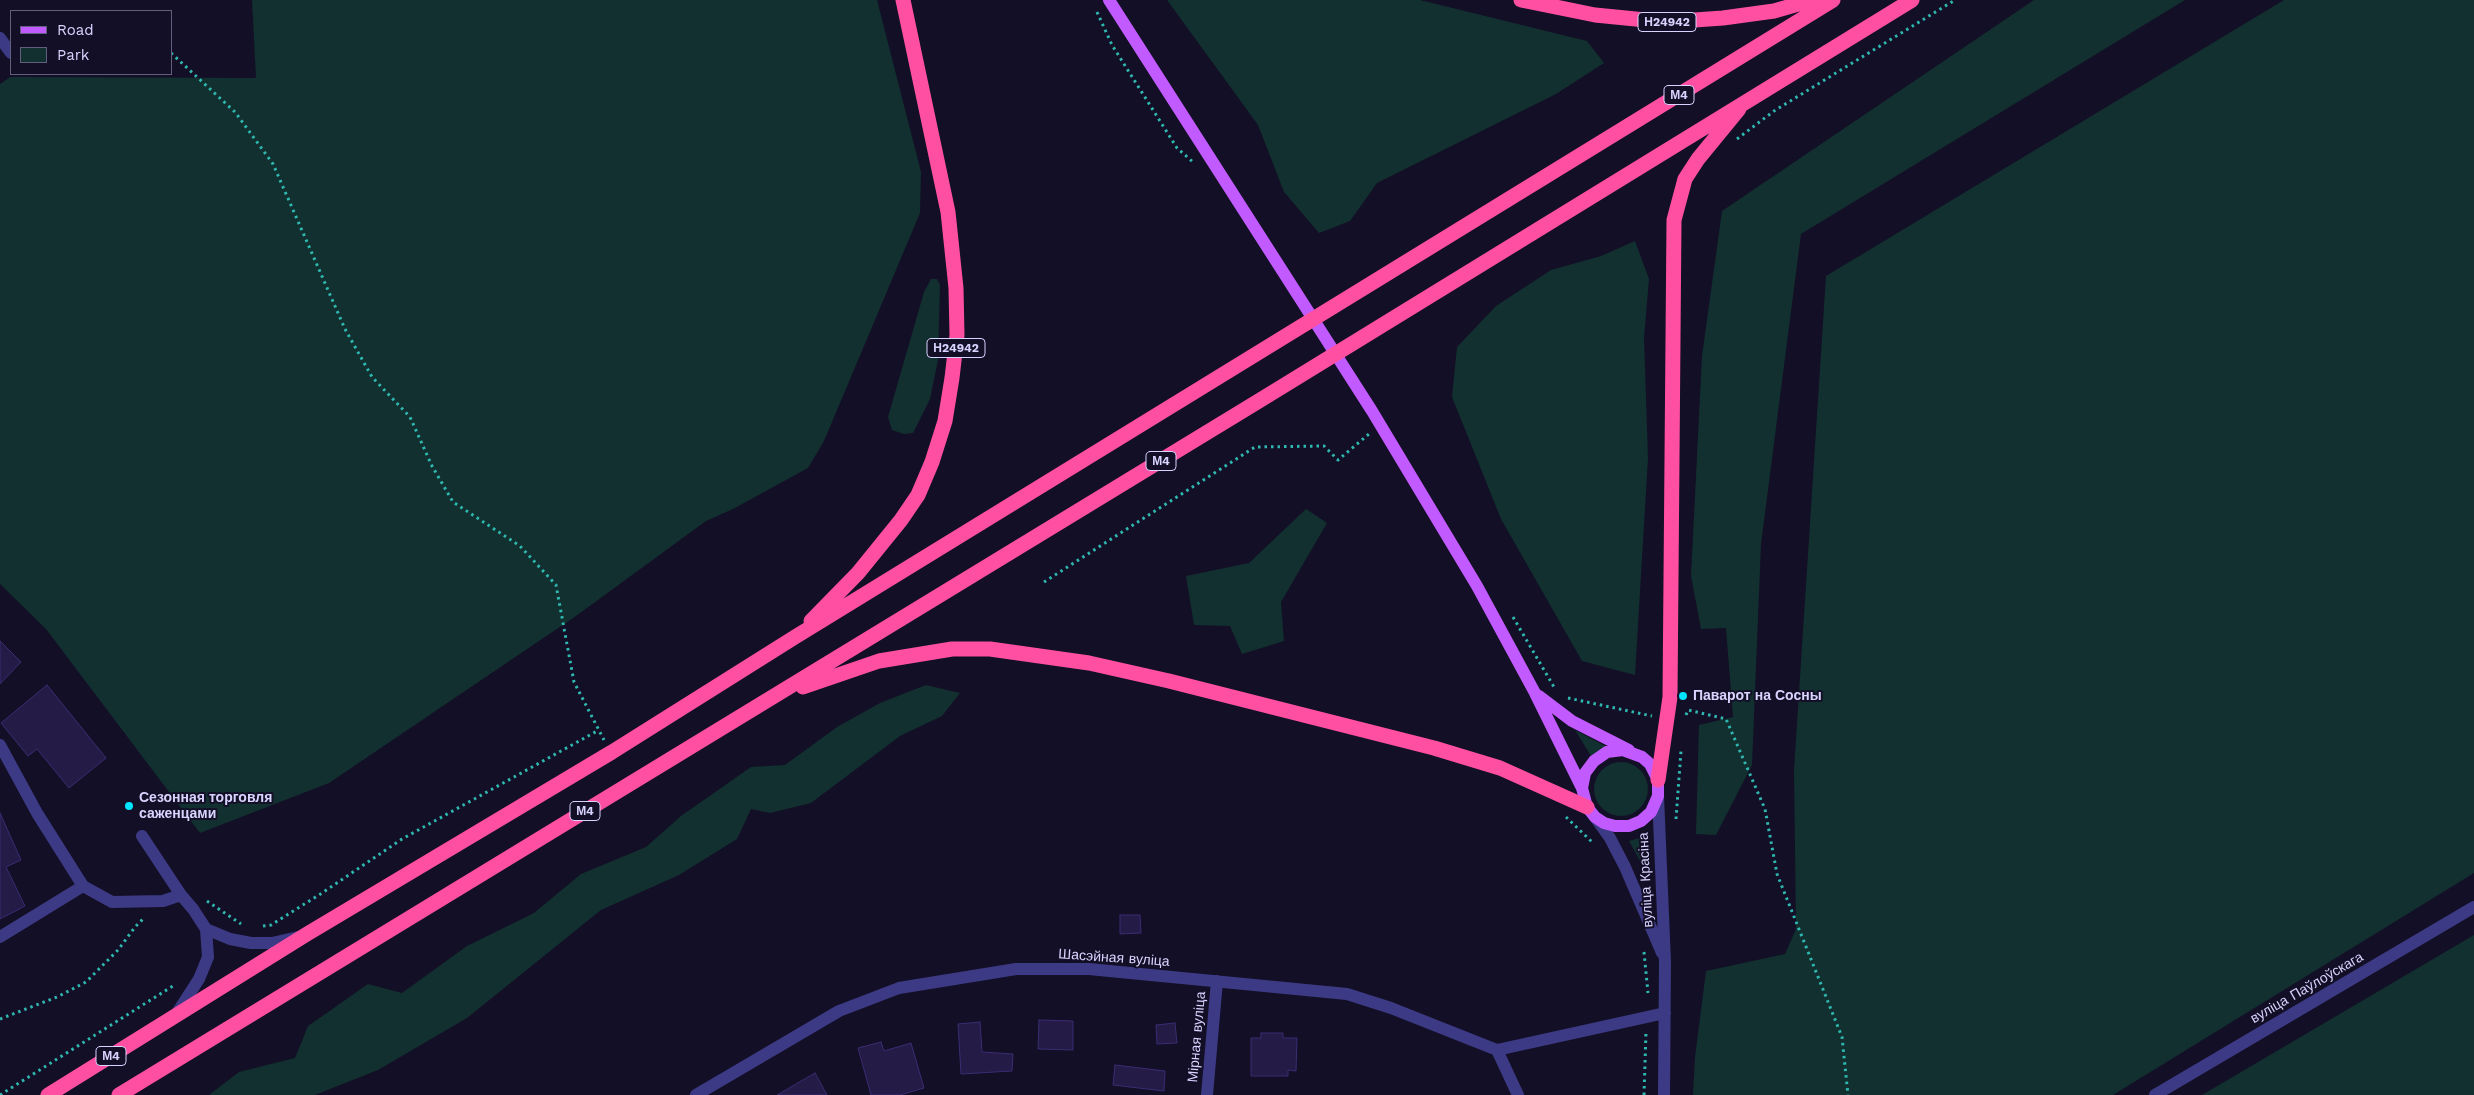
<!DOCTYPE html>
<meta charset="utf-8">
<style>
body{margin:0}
#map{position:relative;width:2474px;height:1095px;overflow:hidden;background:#130f26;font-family:"Work Sans",sans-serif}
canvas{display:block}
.legend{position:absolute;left:10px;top:10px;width:162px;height:65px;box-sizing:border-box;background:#130f26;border:1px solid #625e7d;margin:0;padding:6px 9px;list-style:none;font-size:15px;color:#d9d4ff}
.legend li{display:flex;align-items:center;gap:10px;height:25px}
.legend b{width:25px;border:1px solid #625e7d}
</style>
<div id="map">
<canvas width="2474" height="1095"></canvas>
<ul class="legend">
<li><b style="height:6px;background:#c25bff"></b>Road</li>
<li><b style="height:14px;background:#12302f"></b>Park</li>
</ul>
</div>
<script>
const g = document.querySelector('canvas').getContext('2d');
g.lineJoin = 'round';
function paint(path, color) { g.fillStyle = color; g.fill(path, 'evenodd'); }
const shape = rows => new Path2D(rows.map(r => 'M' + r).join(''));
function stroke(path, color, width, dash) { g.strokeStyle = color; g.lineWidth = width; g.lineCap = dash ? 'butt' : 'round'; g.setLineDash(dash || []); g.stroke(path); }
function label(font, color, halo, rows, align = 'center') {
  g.font = font + ' "Work Sans",sans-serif'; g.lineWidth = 4; g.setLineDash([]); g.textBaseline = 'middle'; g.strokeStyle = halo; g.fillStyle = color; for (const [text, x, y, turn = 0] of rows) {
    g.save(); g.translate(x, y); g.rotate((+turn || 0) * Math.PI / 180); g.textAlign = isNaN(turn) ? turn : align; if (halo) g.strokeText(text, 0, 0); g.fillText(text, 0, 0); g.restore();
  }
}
paint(shape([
 [252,0,877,0,921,172,920,213,824,441,808,468,733,509,706,521,576,616,329,783,200,833,46,629,0,584,0,84,10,77,256,78],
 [1167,0,1420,0,1587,41,1604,63,1556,94,1377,183,1350,221,1319,233,1284,192,1258,125],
 [2034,0,2185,0,1801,234,1761,544,1752,765,1716,835,1696,834,1699,725,1733,717,1726,628,1701,629,1691,576,1702,356,1722,211],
 [2284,0,2474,0,2474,873,2113,1095,1693,1095,1695,1057,1706,971,1785,954,1796,929,1794,770,1826,276],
 [1635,241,1649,279,1644,338,1648,458,1635,675,1582,661,1501,519,1452,397,1457,347,1496,306,1551,270,1601,256],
 [931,279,937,279,940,285,938,360,930,399,913,433,904,434,892,430,888,417,924,292],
 [1306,509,1327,523,1281,602,1284,641,1242,654,1230,626,1194,625,1186,576,1249,563],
 [926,685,960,693,942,716,900,736,811,803,770,813,751,809,737,839,679,875,601,910,467,1018,378,1070,315,1095,209,1095,239,1072,295,1058,308,1026,368,984,402,993,467,946,534,913,581,874,646,847,681,816,751,767,785,765,837,727,880,703],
 [1575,730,1607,747,1591,756],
 '1594 789a27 27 0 1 1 54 0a27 27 0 1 1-54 0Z',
 [1647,836,1648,875,1629,841],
 [2474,935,2474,1095,2202,1095]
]), '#12302f');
const building = shape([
 [0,641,21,662,0,684,0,641],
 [47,685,106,758,69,788,37,749,28,756,1,723,47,685],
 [0,813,21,860,6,867,25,906,0,919,0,813],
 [1120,915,1140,915,1141,933,1120,934,1120,915],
 [1039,1020,1073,1021,1073,1050,1038,1049,1039,1020],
 [980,1022,982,1052,1013,1054,1012,1071,961,1074,958,1024,980,1022],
 [1175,1023,1177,1043,1157,1044,1156,1025,1175,1023],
 [1261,1033,1283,1033,1283,1038,1297,1038,1296,1071,1288,1070,1288,1076,1251,1076,1251,1038,1261,1038,1261,1033],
 [881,1042,884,1051,911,1043,924,1088,900,1095,871,1095,858,1048,881,1042],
 [1115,1065,1165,1071,1164,1091,1113,1085,1115,1065],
 [815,1073,827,1095,777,1095,815,1073]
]);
paint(building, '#241b47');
stroke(building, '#3b2d73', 1);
stroke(shape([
 [1097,12,1112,45,1177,148,1194,163],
 [171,53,235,112,273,164,345,329,372,377,410,417,432,466,453,502,520,546,556,585,574,682,604,740],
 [1737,139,1774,111,1955,0],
 [1044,582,1255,447,1324,446,1338,460,1369,434],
 [1513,617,1554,687],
 [1568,698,1652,716],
 [1686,715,1688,710,1726,719,1765,809,1777,874,1842,1037,1848,1095],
 [1566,817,1592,842],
 [1676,819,1681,751],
 [207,901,241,924],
 [263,926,271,925,322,893,402,839,599,730],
 [1644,952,1648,993],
 [0,1019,57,997,86,982,118,950,135,927,145,917],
 [0,1095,176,984],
 [1644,1095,1646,1032]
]), '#2fb8b0', 3, [2.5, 4]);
stroke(shape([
 [0,38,11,53],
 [0,745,37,813,83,886,112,902,163,901,181,895,193,909,206,929,208,957,199,979,177,1013],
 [1658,796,1665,962,1664,1095],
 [1595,817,1610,838,1625,867,1662,953],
 [142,836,181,895],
 [206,929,230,939,251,943,272,943,298,937],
 [0,937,83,886],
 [1497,1050,1665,1013],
 [696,1095,839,1011,899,988,1016,969,1089,969,1347,994,1391,1008,1497,1050,1518,1095],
 [1207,1095,1217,981],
 [2155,1095,2474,907]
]), '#3d3a85', 12);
stroke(shape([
 [1109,0,1372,411,1477,586,1535,693,1582,788,1587,807,1595,817,1604,823,1615,826,1629,826,1641,821,1651,812,1658,796,1658,780,1650,764,1642,757,1623,750,1607,752,1594,761,1585,773,1582,788],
 [1539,696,1572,721,1629,750]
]), '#c25bff', 12);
stroke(shape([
 [1521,0,1595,15,1666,22,1723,18,1774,11,1812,0],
 [811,621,858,573,901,520,918,495,932,462,945,421,952,378,957,335,956,288,948,212,903,0],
 [803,687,879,661,952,649,990,649,1089,663,1169,681,1434,748,1500,768,1587,807],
 [1658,780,1670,697,1674,220,1685,179,1698,159,1739,109],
 [48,1095,307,934,612,752,795,637,1833,0],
 [119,1095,1262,399,1912,0]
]), '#ff4fa3', 15);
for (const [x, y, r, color] of [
 [1683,696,5,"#00e5ff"],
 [129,806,5,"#00e5ff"]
]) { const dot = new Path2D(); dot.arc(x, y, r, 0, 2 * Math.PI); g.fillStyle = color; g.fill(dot); stroke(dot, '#130f26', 2); }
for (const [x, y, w] of [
 [1667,22,58],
 [1679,95,30],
 [956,348,58],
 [1161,461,30],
 [585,811,30],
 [111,1056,30]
]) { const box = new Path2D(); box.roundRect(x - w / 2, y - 9.5, w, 19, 4); g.fillStyle = '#130f26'; g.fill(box); stroke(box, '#d9d4ff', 1); }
label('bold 12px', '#d9d4ff', null, [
 ["Н24942",1667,22],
 ["М4",1679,95],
 ["Н24942",956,348],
 ["М4",1161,461],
 ["М4",585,811],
 ["М4",111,1056]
]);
label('bold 14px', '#d9d4ff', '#130f26', [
 ["Паварот на Сосны",1693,696],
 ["Сезонная торговля",139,798],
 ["саженцами",139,814]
], 'left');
label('14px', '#d9d4ff', '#130f26', [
 ["вуліца Красіна",1646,880,-93],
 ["Шасэйная вуліца",1114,958,4],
 ["вуліца Паўлоўскага",2307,988,-30],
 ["Мірная вуліца",1197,1037,-85]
]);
</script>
